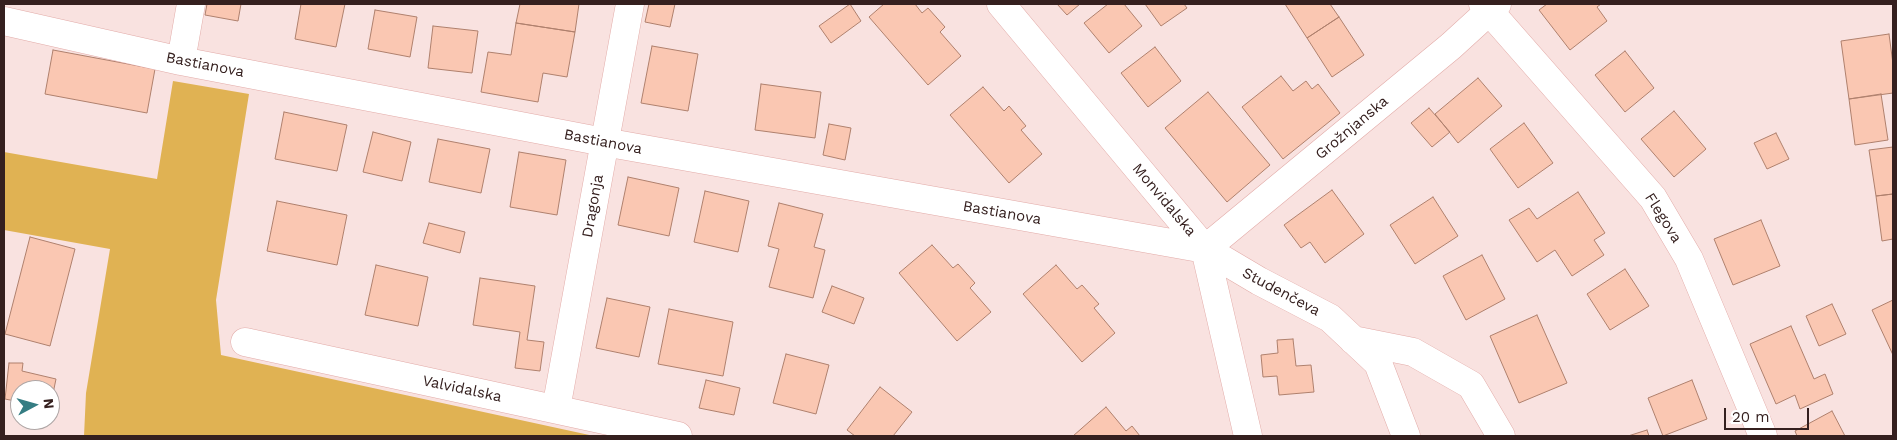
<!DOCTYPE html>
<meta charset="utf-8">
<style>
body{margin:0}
#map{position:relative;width:1897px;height:440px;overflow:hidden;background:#f9e2e0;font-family:"Work Sans",sans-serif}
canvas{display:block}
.frame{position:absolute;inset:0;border:5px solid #35201f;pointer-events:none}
.north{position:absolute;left:10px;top:380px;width:50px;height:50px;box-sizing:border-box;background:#fff;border:1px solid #aea6a5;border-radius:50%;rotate:84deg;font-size:14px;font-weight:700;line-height:20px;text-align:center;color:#35201f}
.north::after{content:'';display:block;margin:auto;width:18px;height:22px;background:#357d83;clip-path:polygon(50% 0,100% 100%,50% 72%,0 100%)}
.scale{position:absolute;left:1724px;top:408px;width:85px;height:22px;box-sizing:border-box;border:2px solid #35201f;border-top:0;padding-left:6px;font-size:15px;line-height:18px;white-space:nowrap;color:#35201f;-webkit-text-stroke:4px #fff;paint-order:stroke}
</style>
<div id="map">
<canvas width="1897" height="440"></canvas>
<div class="frame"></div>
<div class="north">N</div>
<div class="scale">20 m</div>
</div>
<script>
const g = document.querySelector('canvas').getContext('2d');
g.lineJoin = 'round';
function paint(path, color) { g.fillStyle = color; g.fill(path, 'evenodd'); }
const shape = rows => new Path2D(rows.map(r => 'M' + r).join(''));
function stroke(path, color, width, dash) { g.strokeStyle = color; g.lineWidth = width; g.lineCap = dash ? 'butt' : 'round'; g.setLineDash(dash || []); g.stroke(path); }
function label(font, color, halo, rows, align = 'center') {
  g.font = font + ' "Work Sans",sans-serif'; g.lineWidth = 4; g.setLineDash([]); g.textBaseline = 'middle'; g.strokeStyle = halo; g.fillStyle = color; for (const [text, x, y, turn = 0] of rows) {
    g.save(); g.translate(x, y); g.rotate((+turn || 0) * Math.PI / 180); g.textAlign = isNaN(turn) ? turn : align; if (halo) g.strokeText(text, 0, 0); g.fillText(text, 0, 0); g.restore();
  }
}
paint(shape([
 [173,81,249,94,216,300,221,355,594,436,84,436,86,393,110,249,4,230,4,152,157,179]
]), '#e0b253');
const building = shape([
 [207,4,241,4,238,21,205,15,207,4],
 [301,4,345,4,336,47,295,39,301,4],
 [520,4,579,4,575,32,516,23,520,4],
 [649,4,675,4,670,27,645,22,649,4],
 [850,4,861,21,831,43,819,26,850,4],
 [884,4,915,4,922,13,928,8,945,27,940,32,961,56,928,85,869,17,884,4],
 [1057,4,1080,4,1067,15,1057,4],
 [1108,4,1124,4,1142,26,1109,53,1084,23,1108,4],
 [1145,4,1184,4,1187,8,1161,26,1145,4],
 [1285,4,1330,4,1339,17,1307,38,1285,4],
 [1547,4,1601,4,1597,7,1607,21,1570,50,1539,10,1547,4],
 [375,10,417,17,410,57,368,49,375,10],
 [1339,17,1364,55,1332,77,1307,38,1339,17],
 [516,23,575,32,567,77,543,73,538,102,481,92,488,52,511,55,516,23],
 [433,26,478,31,472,73,428,68,433,26],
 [1889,34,1893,64,1893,93,1849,99,1841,41,1889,34],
 [652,46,698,54,688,111,641,103,652,46],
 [1155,47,1181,81,1148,107,1121,73,1155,47],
 [53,50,155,69,147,113,45,94,53,50],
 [1625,51,1654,88,1625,112,1595,75,1625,51],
 [1281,76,1293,91,1306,81,1312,89,1318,84,1340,113,1283,159,1242,107,1281,76],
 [1478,78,1502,106,1458,143,1435,114,1478,78],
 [761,84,821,92,815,138,755,130,761,84],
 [983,87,1004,111,1009,106,1026,126,1021,130,1042,154,1009,183,950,115,983,87],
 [1208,92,1270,165,1227,202,1165,128,1208,92],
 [1881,94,1888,140,1855,145,1849,99,1881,94],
 [1429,108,1450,132,1432,147,1411,123,1429,108],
 [1674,111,1706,149,1674,177,1641,139,1674,111],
 [284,112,347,125,337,171,275,159,284,112],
 [1524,123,1553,163,1518,188,1490,149,1524,123],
 [829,124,851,128,845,160,823,155,829,124],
 [373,132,411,142,402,181,363,172,373,132],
 [1776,133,1789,159,1767,169,1754,143,1776,133],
 [438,139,490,149,481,193,429,182,438,139],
 [1893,147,1893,194,1876,196,1869,150,1893,147],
 [519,152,566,160,557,215,510,207,519,152],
 [628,177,679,188,669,236,618,225,628,177],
 [1332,190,1364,234,1325,263,1310,242,1301,248,1284,225,1332,190],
 [705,191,749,201,738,252,694,242,705,191],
 [1578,192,1605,233,1594,240,1604,255,1572,276,1555,250,1537,262,1509,220,1529,208,1537,219,1578,192],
 [1893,194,1893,239,1882,241,1876,196,1893,194],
 [1433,197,1458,236,1415,264,1390,225,1433,197],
 [277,201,347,215,337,265,267,251,277,201],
 [779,203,823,214,814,247,825,250,813,298,769,287,779,249,768,246,779,203],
 [1761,220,1780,266,1733,285,1714,239,1761,220],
 [429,223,465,232,460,253,423,243,429,223],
 [30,237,75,249,50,346,5,334,30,237],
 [932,245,953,268,958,264,975,283,970,288,991,312,957,341,899,273,932,245],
 [1482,255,1505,299,1466,320,1443,276,1482,255],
 [376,265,428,277,418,326,365,315,376,265],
 [1056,265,1077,289,1082,285,1099,304,1094,308,1115,333,1082,362,1023,294,1056,265],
 [1625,269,1649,306,1610,330,1587,294,1625,269],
 [480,278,535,286,527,340,544,342,540,371,515,368,520,332,473,325,480,278],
 [832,286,864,298,854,324,822,312,832,286],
 [607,298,650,307,639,357,596,348,607,298],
 [1893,300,1893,355,1872,310,1893,300],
 [1832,304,1846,334,1819,346,1806,316,1832,304],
 [669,309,733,322,723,376,658,364,669,309],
 [1537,315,1567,383,1519,403,1490,336,1537,315],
 [1791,326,1814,379,1825,374,1833,394,1800,409,1795,395,1776,404,1750,344,1791,326],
 [1293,339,1296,366,1311,365,1314,392,1279,395,1277,376,1263,377,1261,355,1278,353,1277,340,1293,339],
 [786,354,829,365,816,414,773,403,786,354],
 [9,363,23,363,22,371,56,379,50,408,50,390,20,390,20,402,5,399,9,363],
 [706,380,740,388,734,415,699,408,706,380],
 [1692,380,1707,419,1663,436,1648,398,1692,380],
 [880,387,912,412,893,436,855,436,847,430,880,387],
 [1106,407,1126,431,1132,426,1140,436,1073,436,1106,407],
 [1832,411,1845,436,1797,436,1795,431,1832,411],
 [1647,430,1649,436,1628,436,1647,430]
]);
paint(building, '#fac7b2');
stroke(building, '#af806d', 1);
const minor = shape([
 [1001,4,1205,249,1248,436],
 [1483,4,1653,198,1689,259,1763,436],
 [4,21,181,61,604,142,1205,249,1259,281,1330,318,1378,363,1406,436],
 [181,61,191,4],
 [1205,249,1451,46,1497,4],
 [1353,340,1413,352,1471,385,1501,436],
 [245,342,678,436],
 [556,409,630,4]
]);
stroke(minor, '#e2aba8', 29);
stroke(minor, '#fff', 28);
label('15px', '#35201f', '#fff', [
 ["Bastianova",205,65,11],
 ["Grožnjanska",1352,128,-40],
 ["Bastianova",603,142,11],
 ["Monvidalska",1164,200,50],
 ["Dragonja",593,206,-80],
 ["Bastianova",1002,213,10],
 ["Flegova",1663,218,58],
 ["Studenčeva",1281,292,28],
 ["Valvidalska",462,389,12]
]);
</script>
